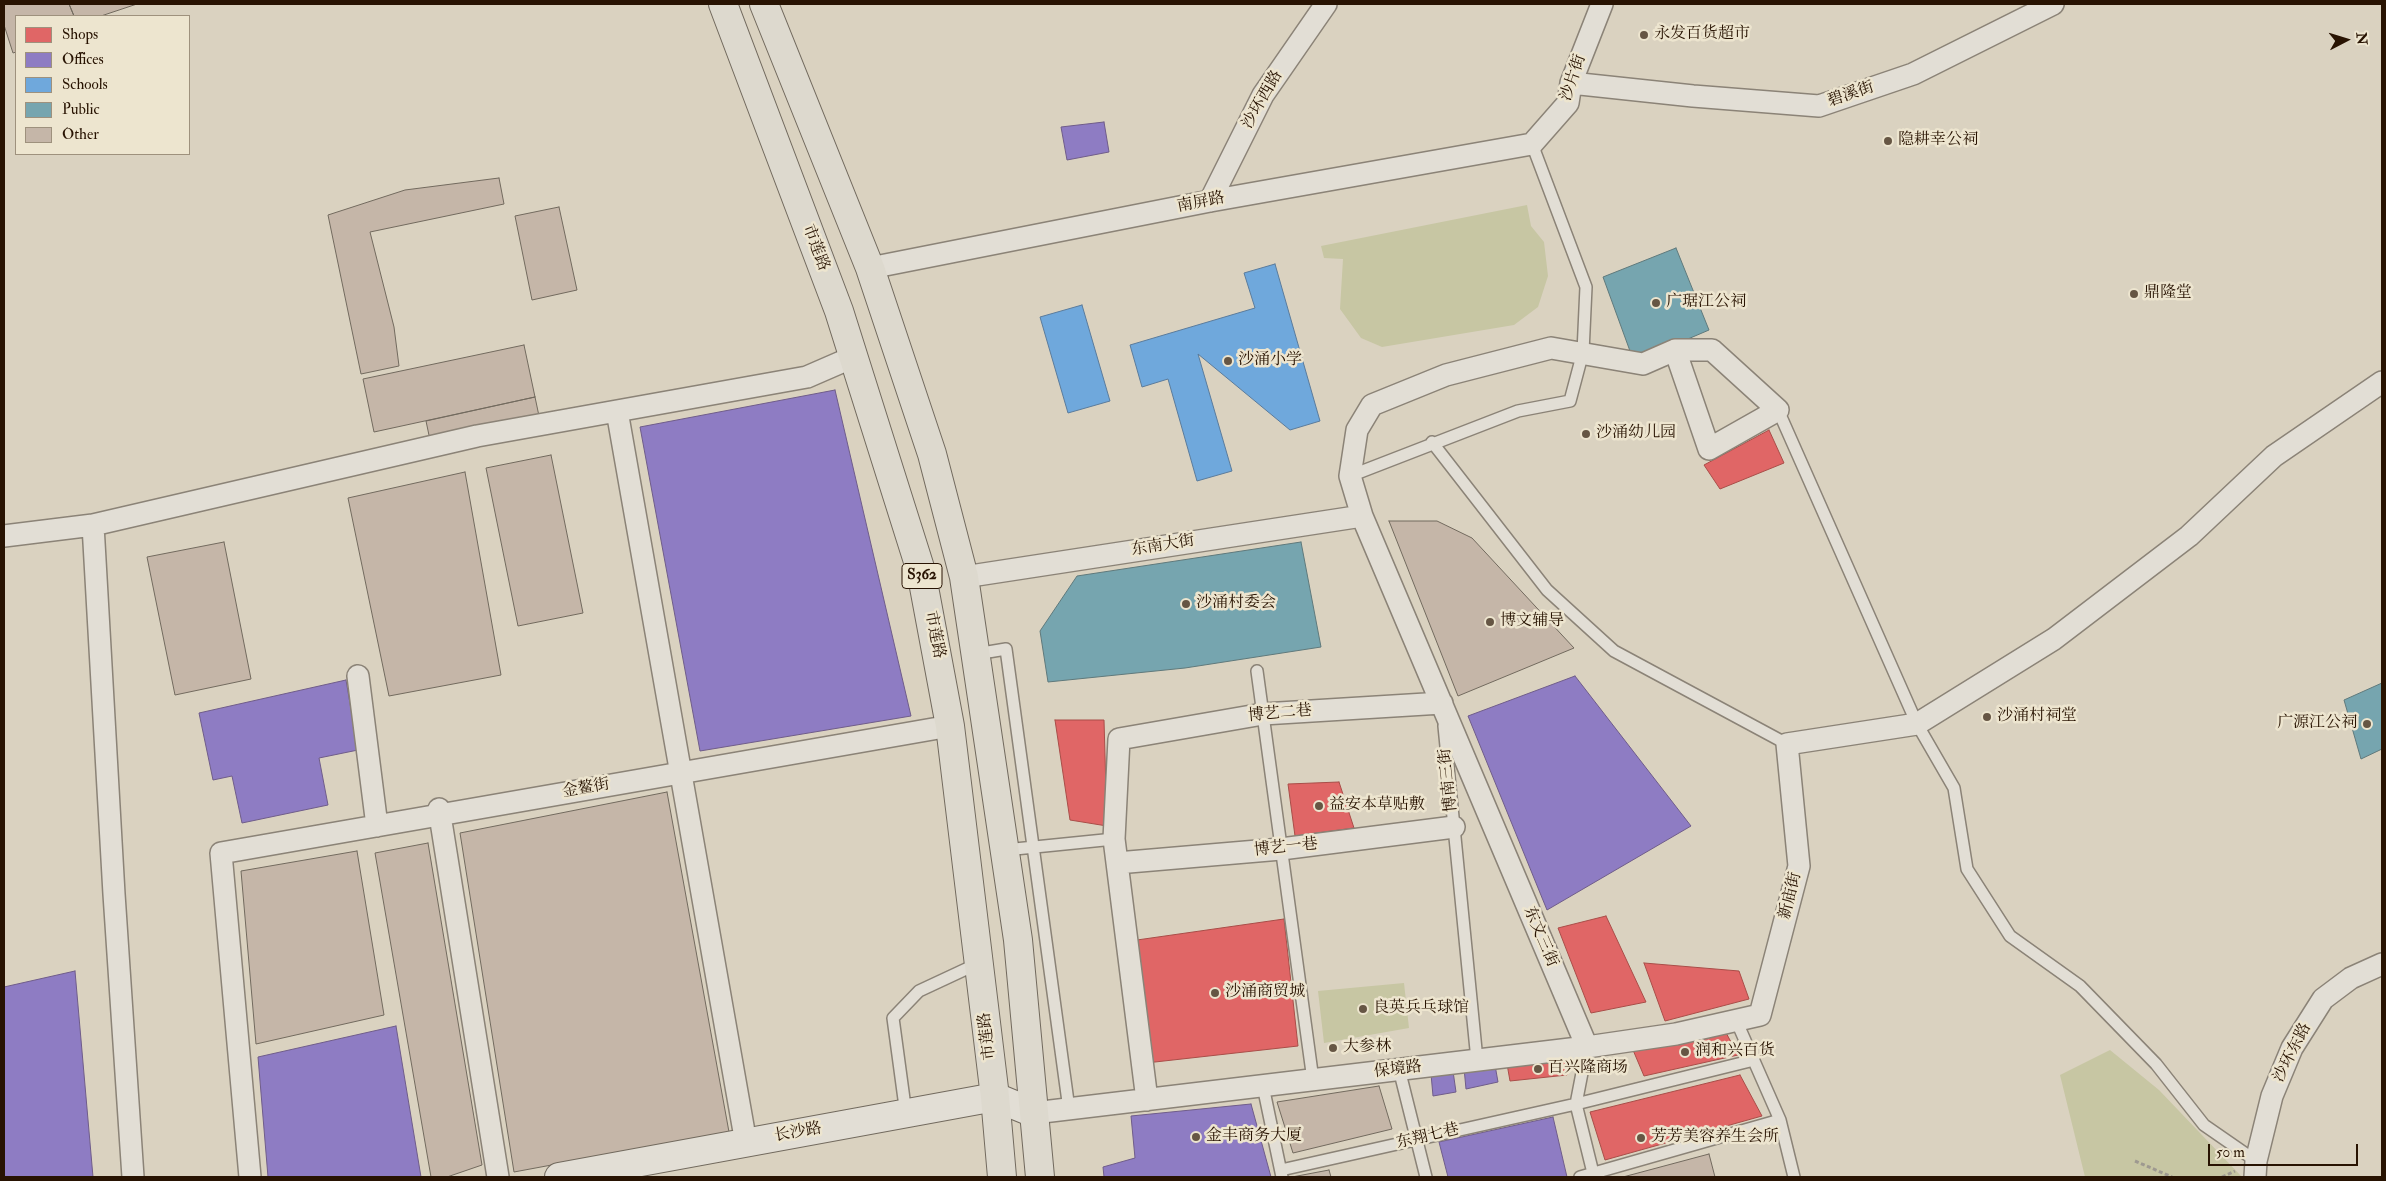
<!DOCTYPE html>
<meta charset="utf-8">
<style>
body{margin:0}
#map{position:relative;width:2386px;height:1181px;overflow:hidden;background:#dad2c0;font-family:"IM FELL Double Pica",serif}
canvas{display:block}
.frame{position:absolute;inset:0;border:5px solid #281302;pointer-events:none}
.legend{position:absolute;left:15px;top:15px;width:175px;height:140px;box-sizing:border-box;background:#ede5cf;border:1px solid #9e917d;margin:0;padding:6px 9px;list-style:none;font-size:15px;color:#281302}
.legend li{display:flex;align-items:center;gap:10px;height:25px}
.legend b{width:25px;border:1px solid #9e917d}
.north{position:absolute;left:2321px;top:15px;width:50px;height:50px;-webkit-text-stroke:4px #ede5cf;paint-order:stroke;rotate:85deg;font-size:14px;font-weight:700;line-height:20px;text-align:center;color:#281302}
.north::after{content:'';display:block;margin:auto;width:18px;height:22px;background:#281302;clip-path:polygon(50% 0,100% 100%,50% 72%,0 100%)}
.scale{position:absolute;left:2208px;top:1144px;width:150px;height:22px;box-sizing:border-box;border:2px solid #281302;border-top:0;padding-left:6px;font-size:15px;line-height:18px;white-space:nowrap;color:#281302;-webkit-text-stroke:4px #ede5cf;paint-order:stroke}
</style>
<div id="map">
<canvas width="2386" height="1181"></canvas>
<div class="frame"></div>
<ul class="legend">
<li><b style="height:14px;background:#e06666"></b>Shops</li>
<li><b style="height:14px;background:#8e7cc3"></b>Offices</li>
<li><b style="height:14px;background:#6fa8dc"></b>Schools</li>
<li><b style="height:14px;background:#76a5af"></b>Public</li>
<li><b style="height:14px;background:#c5b6a8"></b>Other</li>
</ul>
<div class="north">N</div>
<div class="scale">50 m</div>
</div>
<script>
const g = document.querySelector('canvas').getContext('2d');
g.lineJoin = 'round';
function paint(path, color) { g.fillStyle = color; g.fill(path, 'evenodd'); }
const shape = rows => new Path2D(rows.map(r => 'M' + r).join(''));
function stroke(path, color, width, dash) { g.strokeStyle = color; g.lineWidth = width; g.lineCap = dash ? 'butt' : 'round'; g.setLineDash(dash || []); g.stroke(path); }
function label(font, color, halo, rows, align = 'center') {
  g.font = font + ' "IM FELL Double Pica","Noto Serif SC",serif'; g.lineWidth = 5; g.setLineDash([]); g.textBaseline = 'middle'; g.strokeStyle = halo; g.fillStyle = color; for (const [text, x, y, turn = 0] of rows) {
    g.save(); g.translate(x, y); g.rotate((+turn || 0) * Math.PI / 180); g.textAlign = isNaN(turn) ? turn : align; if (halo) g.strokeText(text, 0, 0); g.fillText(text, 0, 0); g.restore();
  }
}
paint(shape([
 [1527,205,1531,226,1544,242,1548,276,1538,307,1514,325,1382,347,1361,338,1340,309,1343,259,1324,258,1321,246],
 [1404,983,1409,1028,1324,1043,1318,991],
 [2110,1050,2159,1090,2242,1177,2085,1177,2060,1075]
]), '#c7c6a3');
const shops = shape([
 [1769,430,1784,463,1720,489,1704,465,1769,430],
 [1055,720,1104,720,1107,826,1070,820,1055,720],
 [1339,782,1354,828,1295,836,1288,784,1339,782],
 [1606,916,1646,1002,1591,1013,1558,928,1606,916],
 [1284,919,1298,1046,1146,1063,1130,941,1284,919],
 [1644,963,1739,971,1749,999,1665,1021,1644,963],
 [1724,1029,1738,1055,1644,1076,1633,1050,1724,1029],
 [1570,1057,1567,1075,1510,1081,1507,1064,1570,1057],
 [1740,1075,1762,1116,1605,1160,1590,1112,1740,1075]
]);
paint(shops, '#e06666');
stroke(shops, '#a94d48', 1);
const offices = shape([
 [1104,122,1109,152,1067,160,1061,127,1104,122],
 [835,390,911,716,700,751,640,427,835,390],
 [1575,676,1691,826,1547,910,1468,716,1575,676],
 [346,680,358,750,319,758,328,805,242,823,232,776,213,780,199,713,346,680],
 [75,971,93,1177,4,1177,4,987,75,971],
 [396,1026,421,1177,268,1177,258,1057,396,1026],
 [1495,1065,1498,1082,1466,1089,1464,1068,1495,1065],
 [1453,1071,1456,1092,1433,1096,1431,1074,1453,1071],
 [1251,1104,1271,1177,1104,1177,1103,1167,1135,1158,1131,1116,1251,1104],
 [1553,1117,1567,1177,1448,1177,1439,1142,1553,1117]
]);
paint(offices, '#8e7cc3');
stroke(offices, '#6f5c89', 1);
const schools = shape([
 [1275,264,1320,421,1290,430,1198,354,1232,471,1197,481,1168,379,1142,387,1130,345,1255,308,1244,273,1275,264],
 [1082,305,1110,401,1068,413,1040,317,1082,305]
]);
paint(schools, '#6fa8dc');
stroke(schools, '#5a7b9b', 1);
const public = shape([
 [1676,248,1709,330,1634,362,1603,277,1676,248],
 [1301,542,1321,647,1185,668,1048,682,1040,631,1077,576,1301,542],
 [2382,683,2382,749,2361,759,2344,700,2382,683]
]);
paint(public, '#76a5af');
stroke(public, '#5f797b', 1);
const building = shape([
 [4,4,69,4,74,16,16,16,16,52,13,53,4,25,4,4],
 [69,4,137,4,101,16,74,16,69,4],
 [499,178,504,204,370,232,394,327,399,366,361,374,328,215,405,190,499,178],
 [559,207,577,290,532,300,515,216,559,207],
 [524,345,535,397,374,432,363,379,524,345],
 [535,397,539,416,430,440,426,421,535,397],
 [551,455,583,613,518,626,486,468,551,455],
 [465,472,501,675,389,696,348,498,465,472],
 [1389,521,1437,521,1472,538,1574,648,1458,696,1389,521],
 [224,542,251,679,175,695,147,557,224,542],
 [667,792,729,1132,514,1172,460,833,667,792],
 [428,843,482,1165,447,1177,431,1177,375,853,428,843],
 [357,851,384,1015,256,1044,241,871,357,851],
 [1379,1086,1392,1129,1293,1153,1277,1102,1379,1086],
 [1709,1154,1715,1177,1623,1177,1709,1154],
 [1329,1170,1331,1177,1292,1177,1329,1170]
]);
paint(building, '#c5b6a8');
stroke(building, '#726a5e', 1);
const lane = shape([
 [1778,410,1917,724,1954,788,1967,869,2010,936,2080,986,2156,1064,2204,1125,2256,1161],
 [1432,442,1547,590,1614,651,1787,744],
 [1350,476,1518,411,1570,401,1583,352,1586,287,1532,144],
 [976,654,1006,649,1069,1109],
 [1257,671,1313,1080],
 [1444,726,1477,1060],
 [1005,850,1114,839],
 [1736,1020,1780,1120,1794,1177],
 [1587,1047,1576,1104,1594,1177],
 [1399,1069,1426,1177],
 [1263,1086,1282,1177],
 [906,1114,893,1018,919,991,979,963],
 [1281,1170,1576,1104,1754,1060],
 [1580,1177,1780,1120]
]);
const street = shape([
 [1571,83,1693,96,1819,106,1913,74,2053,4],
 [1210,201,1263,95,1326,4],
 [870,268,1210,201,1532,144,1568,103,1571,83,1602,4],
 [617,411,746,1143],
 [93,525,114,894,133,1177],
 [4,536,93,525,477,436,807,377,853,357],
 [964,577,1362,516],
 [358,676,377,826],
 [439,809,498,1177],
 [1117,863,1281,849,1454,827],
 [1587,1047,1362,516,1350,476,1357,430,1372,405,1446,375,1551,348,1643,364,1675,350,1712,350,1778,410,1709,449,1675,350],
 [1147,1100,1114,839,1119,739,1263,714,1442,703],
 [1034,1113,1587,1047,1676,1034,1760,1015,1799,866,1787,744,1917,724,2054,639,2189,536,2274,456,2382,382],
 [250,1177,221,853,950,726],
 [2255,1177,2256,1161,2272,1096,2292,1048,2323,999,2351,978,2382,964]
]);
const secondary = shape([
 [559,1177,995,1097,1034,1113]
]);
const primary = shape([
 [723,4,839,311,921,571,950,726,995,1097,1002,1177],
 [764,4,870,268,932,454,964,577,1018,940,1040,1177]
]);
stroke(lane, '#8b8377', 14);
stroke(street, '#8b8377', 24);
stroke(secondary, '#726a5e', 30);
stroke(primary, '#726a5e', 30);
stroke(shape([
 [2135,1161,2172,1177],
 [2222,1177,2235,1171]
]), '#9e9990', 3, [4, 2.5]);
stroke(lane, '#e2ded5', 11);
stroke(street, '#e2ded5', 21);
stroke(secondary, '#e2ded5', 28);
stroke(primary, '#ddd9ce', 28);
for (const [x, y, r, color] of [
 [1644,35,5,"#665644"],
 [1888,141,5,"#665644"],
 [2134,294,5,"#665644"],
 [1656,303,5,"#665644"],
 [1228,361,5,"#665644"],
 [1586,434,5,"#665644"],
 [1186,604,5,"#665644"],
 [1490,622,5,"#665644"],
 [1987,717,5,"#665644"],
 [2367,724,5,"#665644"],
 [1319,806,5,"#665644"],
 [1215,993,5,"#665644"],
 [1363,1009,5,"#665644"],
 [1333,1048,5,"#665644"],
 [1685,1052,5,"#665644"],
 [1538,1069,5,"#665644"],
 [1196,1137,5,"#665644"],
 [1641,1138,5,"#665644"]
]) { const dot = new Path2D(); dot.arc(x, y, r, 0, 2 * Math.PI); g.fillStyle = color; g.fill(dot); stroke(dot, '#ede5cf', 2); }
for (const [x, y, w] of [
 [922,576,40]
]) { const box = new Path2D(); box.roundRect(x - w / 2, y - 12.5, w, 25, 4); g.fillStyle = '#ede5cf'; g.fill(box); stroke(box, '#281302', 1); }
label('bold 15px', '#281302', null, [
 ["S362",922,576]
]);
label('16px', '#281302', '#ede5cf', [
 ["永发百货超市",1654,35],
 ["隐耕幸公祠",1898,141],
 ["鼎隆堂",2144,294],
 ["广琚江公祠",1666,303],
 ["沙涌小学",1238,361],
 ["沙涌幼儿园",1596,434],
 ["沙涌村委会",1196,604],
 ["博文辅导",1500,622],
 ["沙涌村祠堂",1997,717],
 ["广源江公祠",2357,724,"right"],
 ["益安本草贴敷",1329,806],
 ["沙涌商贸城",1225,993],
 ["良英兵乓球馆",1373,1009],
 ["大参林",1343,1048],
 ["润和兴百货",1695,1052],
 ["百兴隆商场",1548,1069],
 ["金丰商务大厦",1206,1137],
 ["芳芳美容养生会所",1651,1138]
], 'left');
label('16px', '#281302', '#ede5cf', [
 ["沙片街",1574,78,-71],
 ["碧溪街",1851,95,-19],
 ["沙环西路",1263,100,-60],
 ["南屏路",1201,203,-11],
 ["市莲路",815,248,69],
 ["东南大街",1163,546,-9],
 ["市莲路",934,635,79],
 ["博艺二巷",1280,714,-5],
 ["博南三街",1449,780,-96],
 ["金鳌街",586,789,-10],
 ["博艺一巷",1286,848,-6],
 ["新庙街",1791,896,-76],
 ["东文三街",1540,937,67],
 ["市莲路",988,1036,-97],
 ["沙环东路",2293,1053,-63],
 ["保境路",1398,1070,-7],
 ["长沙路",798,1133,-10],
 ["东翔七巷",1428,1137,-13]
]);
</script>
